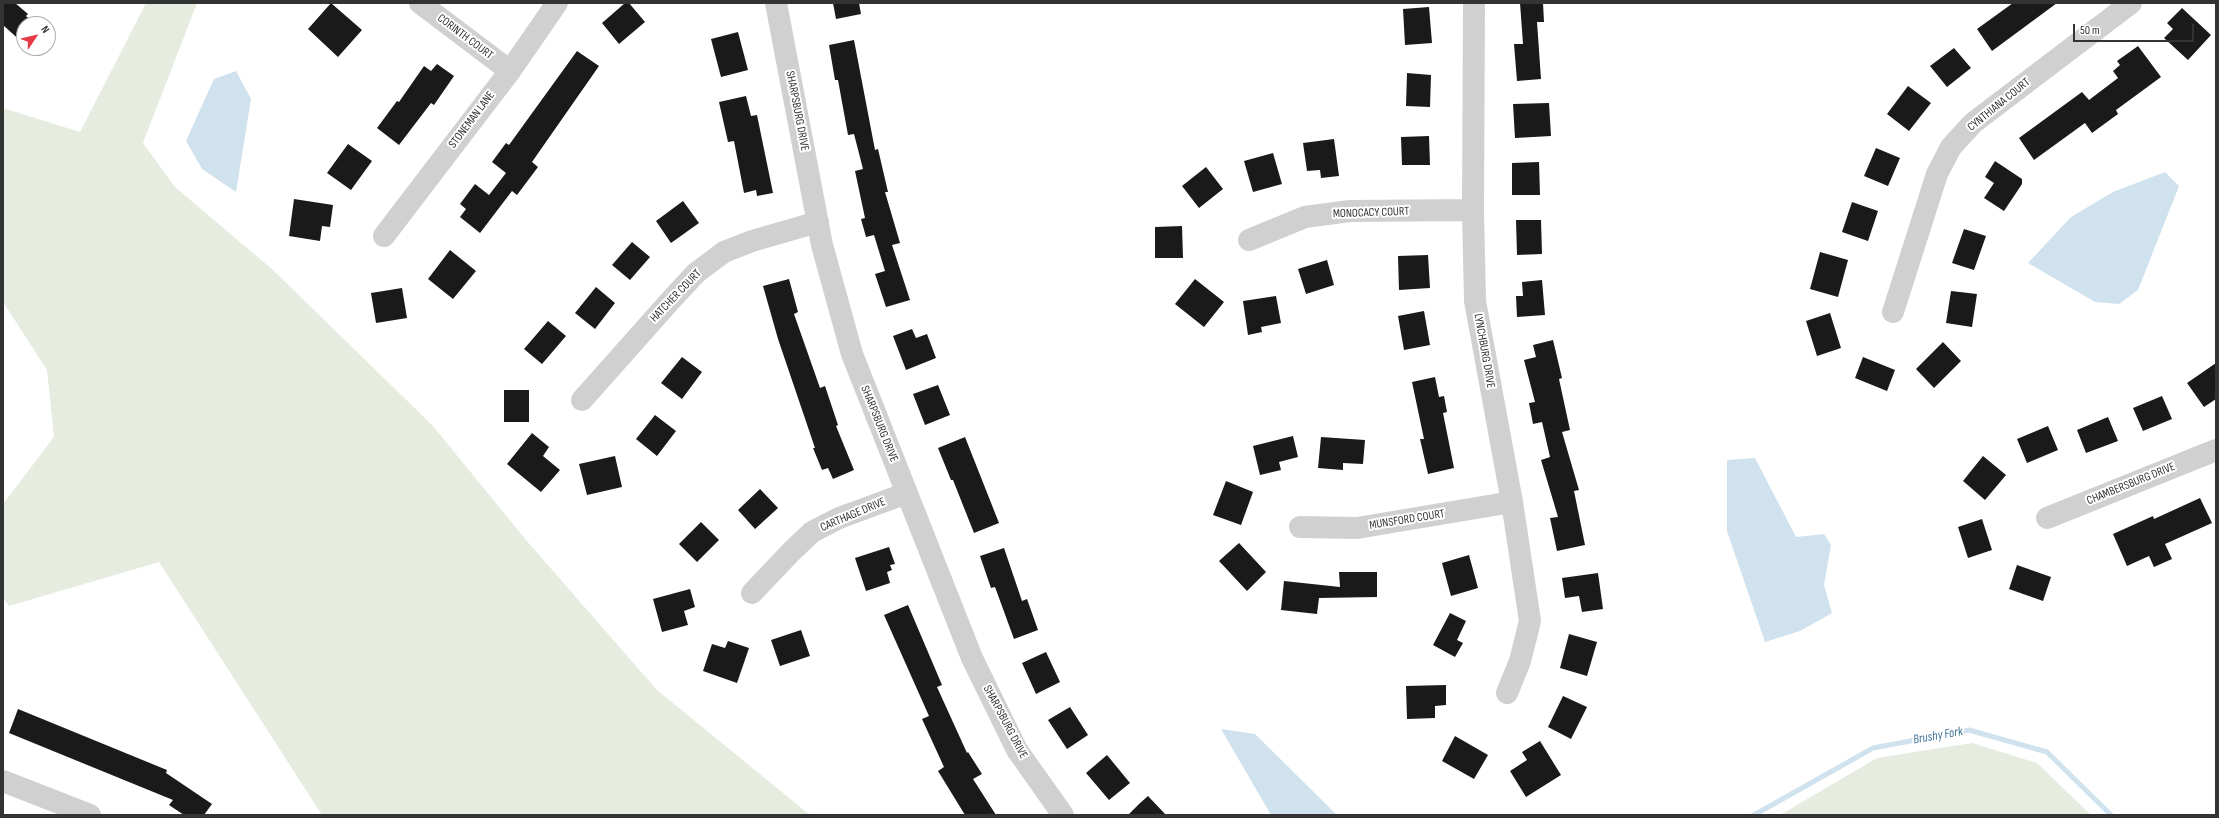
<!DOCTYPE html>
<style>
body{margin:0}
#map{position:relative;width:2219px;height:818px;overflow:hidden;background:#fff;font-family:"Sofia Sans Condensed",sans-serif}
canvas{display:block}
.frame{position:absolute;inset:0;border:4px solid #333;pointer-events:none}
.north{position:absolute;left:16px;top:16px;width:40px;height:40px;box-sizing:border-box;background:#fff;border:1px solid #adadad;border-radius:50%;rotate:55deg;font-size:11px;font-weight:700;line-height:16px;text-align:center;color:#333}
.north::after{content:'';display:block;margin:auto;width:14px;height:18px;background:#e63946;clip-path:polygon(50% 0,100% 100%,50% 72%,0 100%)}
.scale{position:absolute;left:2073px;top:24px;width:121px;height:18px;box-sizing:border-box;border:2px solid #333;border-top:0;padding-left:5px;font-size:12px;line-height:14px;white-space:nowrap;color:#333;-webkit-text-stroke:3px #fff;paint-order:stroke}
</style>
<div id="map">
<canvas width="2219" height="818"></canvas>
<div class="frame"></div>
<div class="north">N</div>
<div class="scale">50 m</div>
</div>
<script>
const g = document.querySelector('canvas').getContext('2d');
g.lineJoin = 'round';
function paint(path, color) { g.fillStyle = color; g.fill(path, 'evenodd'); }
const shape = rows => new Path2D(rows.map(r => 'M' + r).join(''));
function stroke(path, color, width, dash) { g.strokeStyle = color; g.lineWidth = width; g.lineCap = dash ? 'butt' : 'round'; g.setLineDash(dash || []); g.stroke(path); }
function label(font, color, halo, rows, align = 'center') {
  g.font = font + ' "Sofia Sans Condensed",sans-serif'; g.lineWidth = 4; g.setLineDash([]); g.textBaseline = 'middle'; g.strokeStyle = halo; g.fillStyle = color; for (const [text, x, y, turn = 0] of rows) {
    g.save(); g.translate(x, y); g.rotate((+turn || 0) * Math.PI / 180); g.textAlign = isNaN(turn) ? turn : align; if (halo) g.strokeText(text, 0, 0); g.fillText(text, 0, 0); g.restore();
  }
}
paint(shape([
 [146,3,197,3,143,143,175,187,273,270,433,426,526,540,657,690,810,815,322,815,159,562,9,606,3,598,3,504,54,437,47,370,3,302,3,108,80,132],
 [1972,743,2037,763,2091,815,1780,815,1877,758]
]), '#e6ecdf');
paint(shape([
 [236,71,251,99,236,192,202,169,186,141,214,79],
 [2165,172,2179,186,2138,290,2119,304,2095,302,2028,263,2071,217,2113,192],
 [1755,458,1796,537,1824,534,1831,545,1824,585,1832,613,1800,631,1765,642,1727,531,1727,460],
 [1221,729,1255,734,1337,815,1271,815]
]), '#cfe2ee');
stroke(shape([
 [1754,815,1873,748,1969,730,2047,752,2111,815]
]), '#cfe2ee', 5);
paint(shape([
 [3,3,15,3,28,14,26,16,34,24,24,24,24,44,3,25],
 [331,3,362,30,338,57,308,29],
 [625,3,629,3,645,22,619,44,602,23],
 [833,3,859,3,861,14,836,19],
 [1520,3,1543,3,1544,22,1537,22,1541,79,1517,81,1514,44,1523,44],
 [2013,3,2057,3,1992,51,1977,29],
 [1429,7,1432,43,1405,45,1403,9],
 [2182,8,2211,35,2188,60,2164,38,2173,29,2167,23],
 [738,32,748,70,721,77,711,39],
 [854,40,875,150,878,149,888,192,885,192,900,243,892,245,910,300,886,307,875,274,885,271,874,235,866,237,861,219,865,218,855,171,863,169,854,134,848,135,838,80,835,80,829,45],
 [2138,46,2161,77,2116,110,2118,114,2092,133,2085,123,2034,160,2019,138,2082,92,2089,100,2118,78,2113,71,2120,65,2117,61],
 [1954,48,1971,68,1947,87,1930,66],
 [577,51,599,66,532,162,538,167,517,195,512,191,480,233,460,217,466,209,460,204,475,184,489,195,506,173,492,162,506,143,509,145],
 [437,64,454,76,434,105,431,103,399,145,377,128,397,101,399,102,424,66,431,71],
 [1407,73,1431,75,1430,107,1406,106],
 [1908,86,1931,103,1909,131,1887,114],
 [746,96,751,116,757,115,773,193,757,196,756,190,744,193,734,141,728,142,719,102],
 [1549,103,1551,136,1515,138,1513,104],
 [1429,136,1430,165,1402,165,1401,137],
 [1334,139,1339,176,1321,178,1320,170,1307,171,1303,143],
 [348,144,372,161,351,190,327,173],
 [1876,148,1900,158,1888,186,1864,176],
 [1273,153,1282,184,1253,192,1244,161],
 [1995,161,2022,179,2022,184,2004,211,1984,198,1994,183,1985,177],
 [1539,162,1540,195,1512,195,1512,163],
 [1206,167,1223,189,1199,208,1182,186],
 [294,199,333,205,330,227,322,226,320,241,289,236],
 [683,201,699,223,671,243,656,221],
 [1852,202,1878,211,1868,241,1842,232],
 [1516,220,1541,220,1542,254,1517,255],
 [1182,226,1183,258,1155,258,1155,227],
 [1964,229,1986,236,1974,270,1952,263],
 [632,242,650,257,630,280,612,265],
 [450,250,476,271,453,299,428,279],
 [1820,252,1848,260,1838,297,1810,289],
 [1428,255,1430,288,1399,290,1398,256],
 [1327,260,1334,285,1306,294,1298,269],
 [789,279,798,312,794,314,820,388,825,386,838,425,836,426,854,470,833,479,828,468,822,470,813,448,815,448,778,339,763,286],
 [1195,279,1224,302,1204,327,1175,304],
 [1542,280,1545,315,1517,317,1516,296,1523,296,1522,282],
 [596,287,615,303,595,329,575,313],
 [402,288,407,318,376,323,371,293],
 [1951,291,1977,294,1972,327,1946,323],
 [1276,296,1281,323,1261,327,1262,332,1248,335,1243,301],
 [1424,311,1430,345,1404,350,1398,316],
 [1830,313,1841,348,1817,356,1806,321],
 [548,321,566,336,542,364,524,349],
 [912,329,916,338,927,334,936,358,906,370,893,336],
 [1553,340,1562,378,1559,379,1570,430,1562,432,1579,490,1574,491,1585,545,1557,551,1550,518,1558,517,1541,460,1550,457,1542,422,1533,424,1529,403,1535,402,1524,360,1536,357,1533,345],
 [1943,342,1961,361,1934,388,1916,369],
 [682,357,702,372,682,399,661,383],
 [1863,357,1895,370,1887,391,1855,378],
 [2216,363,2216,399,2204,407,2187,383],
 [1435,377,1439,397,1444,396,1447,412,1443,413,1454,468,1428,474,1420,439,1424,439,1412,382],
 [938,385,950,415,925,425,913,394],
 [504,390,529,390,529,422,504,422],
 [2162,396,2172,419,2143,431,2133,408],
 [655,415,676,431,657,456,636,439],
 [2108,417,2118,441,2086,453,2077,430],
 [2048,426,2058,450,2027,463,2017,439],
 [532,433,549,447,543,456,560,470,541,492,507,464],
 [1293,436,1298,457,1279,462,1281,470,1260,475,1253,446],
 [965,437,999,523,974,533,953,480,951,480,938,448],
 [1321,437,1365,440,1363,464,1343,463,1343,470,1318,468],
 [615,456,622,487,587,495,579,464],
 [1983,456,2006,475,1985,500,1963,481],
 [1226,481,1253,492,1241,525,1213,515],
 [760,489,778,508,755,529,738,510],
 [2200,498,2212,523,2165,544,2172,559,2154,567,2149,556,2127,566,2113,534,2153,516,2154,519],
 [1982,519,1992,550,1968,558,1958,527],
 [701,522,719,540,697,562,679,544],
 [1239,543,1266,572,1247,591,1219,561],
 [889,547,895,564,890,565,892,570,887,572,890,583,866,591,855,558],
 [1004,548,1022,601,1027,599,1038,630,1014,639,995,587,991,588,980,556],
 [1469,555,1478,588,1451,596,1442,563],
 [2017,565,2051,577,2043,601,2009,589],
 [1339,572,1377,572,1377,597,1319,598,1317,614,1281,610,1284,581,1340,587],
 [1598,573,1603,609,1582,612,1579,596,1565,598,1562,578],
 [690,589,695,607,684,611,688,625,662,632,653,599],
 [908,605,942,685,937,687,967,753,968,752,982,774,973,779,996,815,965,815,938,771,944,767,922,719,929,716,884,615],
 [1450,613,1466,621,1457,640,1463,643,1455,657,1433,645],
 [801,630,810,656,780,666,771,640],
 [1569,634,1597,642,1587,676,1560,668],
 [728,641,749,648,737,683,703,671,712,644,725,648],
 [1046,652,1060,682,1036,694,1022,663],
 [1446,685,1446,705,1435,706,1435,718,1407,719,1406,686],
 [1563,696,1587,707,1571,739,1548,727],
 [1070,707,1088,735,1067,749,1048,720],
 [18,709,167,770,166,773,212,804,204,815,184,815,169,805,173,800,9,733],
 [1455,736,1488,755,1474,779,1442,761],
 [1540,741,1561,775,1526,797,1510,771,1527,760,1522,752],
 [1107,755,1130,783,1109,800,1086,773],
 [1148,796,1166,815,1128,815,1139,804]
]), '#1a1a1a');
stroke(shape([
 [420,3,510,71],
 [776,3,822,245,852,354,972,658,1017,750,1063,815],
 [1474,3,1473,210,1475,301,1512,502,1530,621,1520,661,1507,693],
 [384,236,510,71,557,3],
 [1249,240,1305,217,1350,211,1473,210],
 [1893,312,1937,174,1951,147,1973,123,2131,3],
 [582,400,670,301,696,273,724,252,752,241,818,222],
 [2047,518,2216,450],
 [1300,527,1357,528,1512,502],
 [752,593,791,552,812,532,839,518,907,493],
 [3,781,90,815]
]), '#d0d0d0', 22);
label('12px', '#333', '#fff', [
 ["CORINTH COURT",465,37,37],
 ["CYNTHIANA COURT",1999,105,-39],
 ["SHARPSBURG DRIVE",797,111,79],
 ["STONEMAN LANE",472,120,-53],
 ["MONOCACY COURT",1371,213,-2],
 ["HATCHER COURT",676,296,-46],
 ["LYNCHBURG DRIVE",1484,351,80],
 ["SHARPSBURG DRIVE",879,424,68],
 ["CHAMBERSBURG DRIVE",2131,484,-22],
 ["CARTHAGE DRIVE",853,515,-23],
 ["MUNSFORD COURT",1407,520,-9],
 ["SHARPSBURG DRIVE",1005,722,62]
]);
label('italic 13px', '#3f7597', '#fff', [
 ["Brushy Fork",1938,736,-10]
]);
</script>
